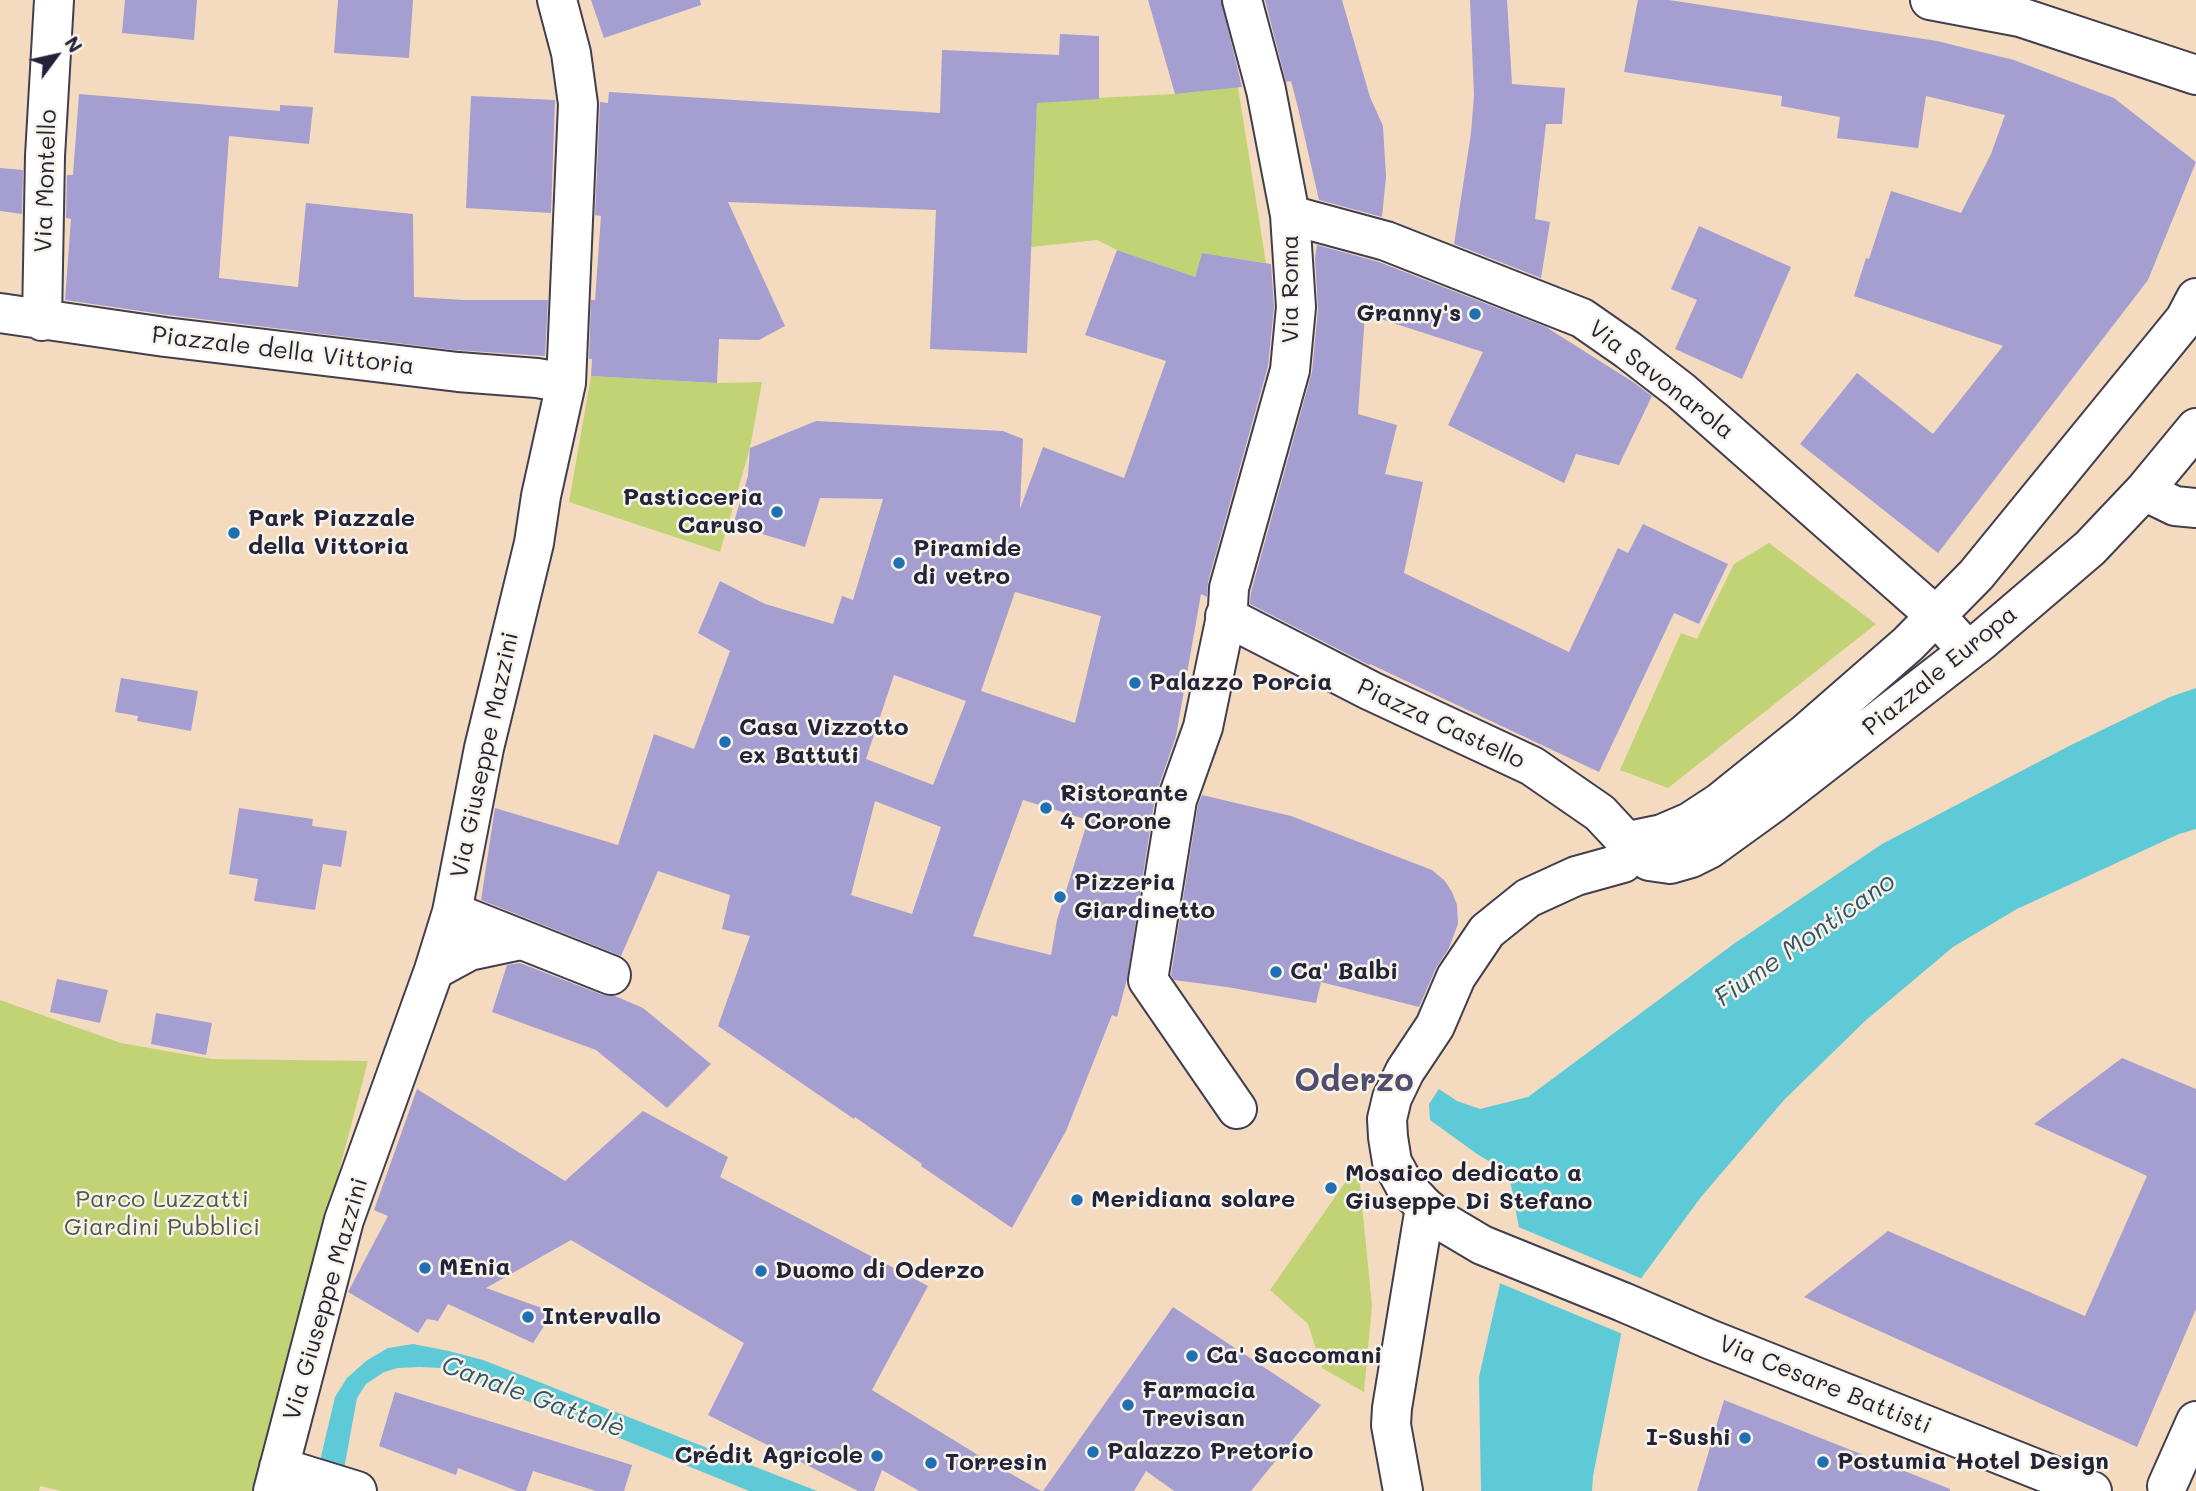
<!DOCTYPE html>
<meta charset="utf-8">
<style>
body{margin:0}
#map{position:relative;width:2196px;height:1491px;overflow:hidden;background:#f4dbbf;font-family:Mali,sans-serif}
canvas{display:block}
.north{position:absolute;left:21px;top:21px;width:70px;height:70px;-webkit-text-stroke:5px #f7f3e8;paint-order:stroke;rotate:57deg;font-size:19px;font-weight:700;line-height:28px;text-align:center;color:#22223b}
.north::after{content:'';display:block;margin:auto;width:24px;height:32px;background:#22223b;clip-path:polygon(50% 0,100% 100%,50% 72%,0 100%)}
</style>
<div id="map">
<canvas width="2196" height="1491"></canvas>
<div class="north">N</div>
</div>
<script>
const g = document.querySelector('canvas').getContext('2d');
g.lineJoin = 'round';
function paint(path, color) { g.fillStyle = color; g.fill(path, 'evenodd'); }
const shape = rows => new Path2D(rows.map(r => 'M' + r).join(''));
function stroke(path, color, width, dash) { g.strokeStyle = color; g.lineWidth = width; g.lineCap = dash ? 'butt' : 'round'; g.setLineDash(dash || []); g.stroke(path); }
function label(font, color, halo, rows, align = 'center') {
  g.font = font + ' Mali,sans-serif'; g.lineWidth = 5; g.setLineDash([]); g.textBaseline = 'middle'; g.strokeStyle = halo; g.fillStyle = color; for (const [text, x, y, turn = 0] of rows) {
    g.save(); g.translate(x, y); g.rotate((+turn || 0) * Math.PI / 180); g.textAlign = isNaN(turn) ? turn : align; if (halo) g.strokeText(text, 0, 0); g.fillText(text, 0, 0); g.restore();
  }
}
paint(shape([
 [1238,87,1266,263,1202,253,1190,293,1166,267,1117,250,1097,240,1031,247,1037,101,1175,94],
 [591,376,717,383,762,382,750,448,720,552,569,502],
 [1769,543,1876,624,1668,788,1620,770,1681,633,1697,639,1734,564],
 [0,1000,121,1043,212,1059,368,1061,255,1491,61,1491,40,1486,39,1491,0,1491],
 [1358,1164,1372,1306,1364,1392,1322,1368,1308,1324,1270,1290]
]), '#c2d375');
paint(shape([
 [2196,688,2196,829,2179,834,2017,909,1953,947,1865,1021,1784,1100,1701,1197,1642,1277,1621,1335,1593,1476,1592,1491,1481,1491,1479,1377,1500,1284,1519,1228,1511,1185,1499,1167,1477,1154,1430,1120,1429,1104,1439,1089,1457,1101,1480,1109,1528,1097,1735,943,1882,844,2069,746,2170,697],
 [413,1344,449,1351,483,1360,817,1491,749,1491,561,1414,441,1368,419,1367,398,1368,384,1372,366,1384,357,1398,340,1491,316,1478,335,1397,347,1378,366,1361,388,1348]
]), '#5ec9d7');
paint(shape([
 [1516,1226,1645,1280,1625,1335,1497,1282]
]), '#f4dbbf');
paint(shape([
 [125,0,197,0,194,40,122,33],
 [338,0,413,0,409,58,334,53],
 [591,0,700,0,701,5,604,38],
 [1148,0,1221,0,1242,87,1175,94],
 [1265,0,1342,0,1370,97,1383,126,1386,177,1382,217,1319,200,1298,108,1291,81,1286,82],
 [1470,0,1507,0,1512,84,1565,88,1562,124,1546,124,1535,219,1550,222,1541,278,1454,244,1471,133,1474,95],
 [1638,0,1669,0,1937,41,2014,60,2114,98,2196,162,2148,280,1938,553,1800,444,1857,373,1933,434,2003,346,1854,296,1866,258,1869,259,1891,191,1961,213,1991,154,2005,115,1926,96,1918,148,1837,138,1840,117,1781,106,1782,96,1624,72],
 [1060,34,1099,36,1099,99,1037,103,1027,353,930,349,936,210,728,202,785,326,759,340,719,339,717,383,591,376,592,359,589,359,591,300,595,300,601,216,595,215,600,102,608,103,609,92,940,113,942,50,1059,55],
 [79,94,280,111,280,105,313,107,309,144,229,136,219,278,298,287,306,203,413,214,414,297,464,300,548,300,545,356,454,350,168,315,65,300,71,219,66,218,67,175,73,175],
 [471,96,555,100,551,213,466,208],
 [0,168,23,170,22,214,0,211],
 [1699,226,1791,267,1742,379,1675,349,1697,300,1671,289],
 [1317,245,1379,262,1546,327,1633,382,1652,396,1619,465,1576,454,1564,483,1448,425,1483,352,1365,314,1358,414,1397,425,1385,474,1423,482,1404,573,1569,652,1618,548,1628,553,1643,524,1728,564,1699,624,1674,613,1599,772,1370,664,1369,665,1250,604,1251,592,1312,372,1318,309,1315,258],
 [1117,250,1195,277,1202,253,1271,264,1274,307,1268,366,1208,582,1207,597,1201,594,1176,736,1155,797,1127,979,1117,1017,1112,1015,1066,1131,1012,1228,921,1166,922,1164,855,1117,854,1119,718,1026,750,936,722,929,730,895,658,871,621,956,481,900,495,808,618,845,654,734,694,749,730,651,698,633,720,581,765,604,833,624,842,596,853,600,883,499,820,498,805,547,733,525,748,476,750,448,816,421,1003,431,1023,439,1020,509,1043,447,1124,478,1166,361,1085,335],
 [1015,592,1101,616,1075,723,981,691],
 [894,675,966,701,933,785,866,759],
 [1023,800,1088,820,1057,920,1051,955,973,936],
 [875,801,941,827,912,914,851,895],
 [121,678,198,691,191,731,137,721,138,716,115,712],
 [1202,795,1291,816,1432,870,1445,881,1452,892,1457,905,1458,924,1449,948,1436,968,1419,1007,1321,982,1316,1003,1227,987,1174,980,1171,975,1198,805],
 [239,808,313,819,312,826,347,831,341,867,323,864,315,910,254,901,258,879,229,874],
 [520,963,603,995,615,996,643,1008,711,1064,667,1108,596,1050,492,1012,507,965],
 [57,979,108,990,100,1023,50,1012],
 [156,1013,212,1023,206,1055,151,1044],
 [2122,1058,2196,1089,2196,1309,2137,1447,1804,1297,1888,1231,2085,1316,2147,1176,2034,1124],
 [417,1089,565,1181,643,1111,728,1157,720,1177,928,1286,872,1390,978,1455,1041,1491,919,1491,882,1470,874,1491,858,1491,708,1415,744,1343,571,1240,486,1288,553,1312,533,1343,448,1304,438,1321,427,1319,418,1333,348,1292,388,1216,374,1210],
 [1173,1307,1321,1405,1251,1491,1174,1491,1146,1471,1134,1491,1043,1491],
 [395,1392,632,1465,624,1491,596,1491,533,1471,526,1491,517,1491,458,1468,456,1475,379,1446],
 [1724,1400,1950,1489,1950,1491,1697,1491]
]), '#a59ed0');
const minor = shape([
 [1930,0,2020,17,2196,75],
 [1290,215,1386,241,1582,318,1628,350,1681,391,1936,616,1968,651],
 [0,313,165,337,458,372,537,378,566,383],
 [42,321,45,156,54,0],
 [2144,491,2175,506,2196,508],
 [1225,616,1371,691,1532,766,1600,813,1627,842],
 [1638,839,1662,834,1690,822,1719,803,1806,733,1908,644,1976,575,2185,319,2196,298],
 [1649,861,1670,864,1691,858,1709,849,1774,802,1980,642,2090,548,2144,491,2196,428],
 [1623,863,1576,876,1528,898,1487,931,1456,977,1435,1026,1405,1071,1392,1098,1387,1119,1388,1137,1392,1162,1405,1186,1425,1207,1445,1223,1482,1245,1623,1302,1709,1339,2092,1491],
 [452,912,611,975],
 [434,970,469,951,521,940],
 [1237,1109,1148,980,1177,800,1203,727,1228,607,1229,588,1290,370,1296,307,1290,215,1266,90,1242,0],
 [279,1467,357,1491],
 [2167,1486,2196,1421],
 [273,1491,344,1220,434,970,452,912,484,748,534,543,541,496,566,383,578,104,571,53,557,0],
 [1403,1491,1391,1425,1392,1408,1425,1207]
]);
stroke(minor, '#423e4f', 42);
stroke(minor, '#fff', 38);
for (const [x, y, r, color] of [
 [1475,314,7,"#1f6fb2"],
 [777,512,7,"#1f6fb2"],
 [234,533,7,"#1f6fb2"],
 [899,563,7,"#1f6fb2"],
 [1135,683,7,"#1f6fb2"],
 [725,742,7,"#1f6fb2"],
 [1046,808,7,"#1f6fb2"],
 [1060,897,7,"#1f6fb2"],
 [1276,972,7,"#1f6fb2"],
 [1331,1188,7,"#1f6fb2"],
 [1077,1200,7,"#1f6fb2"],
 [425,1268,7,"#1f6fb2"],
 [761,1271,7,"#1f6fb2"],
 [528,1317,7,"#1f6fb2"],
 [1192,1356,7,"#1f6fb2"],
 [1128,1405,7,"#1f6fb2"],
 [1745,1438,7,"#1f6fb2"],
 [1093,1452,7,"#1f6fb2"],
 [877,1456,7,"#1f6fb2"],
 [1823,1462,7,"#1f6fb2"],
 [931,1463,7,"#1f6fb2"]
]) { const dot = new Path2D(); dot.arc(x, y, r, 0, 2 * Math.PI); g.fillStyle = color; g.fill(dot); stroke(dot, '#f7f3e8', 2.5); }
label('24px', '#22223b', '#f7f3e8', [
 ["Via Montello",46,181,-88],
 ["Via Roma",1291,289,-90],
 ["Piazzale della Vittoria",283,351,7],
 ["Via Savonarola",1661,380,38],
 ["Piazzale Europa",1940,671,-39],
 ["Piazza Castello",1441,724,25],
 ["Via Giuseppe Mazzini",485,755,-78],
 ["Via Giuseppe Mazzini",326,1299,-74],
 ["Via Cesare Battisti",1825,1385,22]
]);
label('bold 24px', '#22223b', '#f7f3e8', [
 ["Granny's",1461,314,"right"],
 ["Pasticceria",763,498,"right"],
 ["Caruso",763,526,"right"],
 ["Park Piazzale",248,519],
 ["della Vittoria",248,547],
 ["Piramide",913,549],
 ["di vetro",913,577],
 ["Palazzo Porcia",1149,683],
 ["Casa Vizzotto",739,728],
 ["ex Battuti",739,756],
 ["Ristorante",1060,794],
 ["4 Corone",1060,822],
 ["Pizzeria",1074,883],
 ["Giardinetto",1074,911],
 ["Ca' Balbi",1290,972],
 ["Mosaico dedicato a",1345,1174],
 ["Giuseppe Di Stefano",1345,1202],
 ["Meridiana solare",1091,1200],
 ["MEnia",439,1268],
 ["Duomo di Oderzo",775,1271],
 ["Intervallo",542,1317],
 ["Ca' Saccomani",1206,1356],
 ["Farmacia",1142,1391],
 ["Trevisan",1142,1419],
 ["I-Sushi",1731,1438,"right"],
 ["Palazzo Pretorio",1107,1452],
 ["Crédit Agricole",863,1456,"right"],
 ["Postumia Hotel Design",1837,1462],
 ["Torresin",945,1463]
], 'left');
label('24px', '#52574c', '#f7f3e8', [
 ["Parco Luzzatti",162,1200],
 ["Giardini Pubblici",162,1228]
]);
label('italic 26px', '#34546a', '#f7f3e8', [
 ["Fiume Monticano",1805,940,-35],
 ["Canale Gattolè",533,1397,20]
]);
label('bold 32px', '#504d6f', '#f7f3e8', [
 ["Oderzo",1354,1081]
]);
</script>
